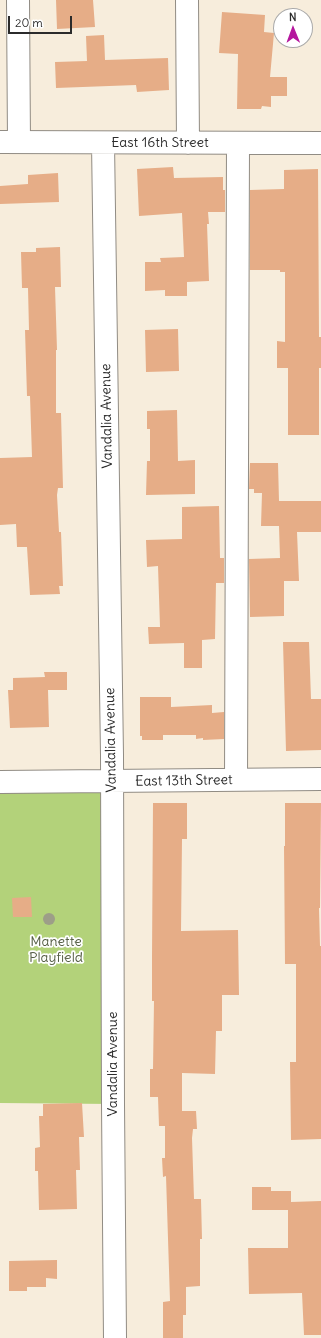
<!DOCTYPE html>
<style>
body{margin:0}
#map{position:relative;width:321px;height:1338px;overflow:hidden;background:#f7eddc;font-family:Delius,sans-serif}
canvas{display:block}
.north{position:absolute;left:273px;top:8px;width:40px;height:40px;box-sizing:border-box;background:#fff;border:1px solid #aaa;border-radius:50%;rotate:359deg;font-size:11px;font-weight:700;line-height:16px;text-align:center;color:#2b2b2b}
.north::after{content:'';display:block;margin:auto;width:14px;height:18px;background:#b5179e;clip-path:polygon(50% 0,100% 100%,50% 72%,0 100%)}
.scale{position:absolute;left:8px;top:16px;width:64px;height:18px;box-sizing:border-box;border:2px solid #2b2b2b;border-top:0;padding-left:5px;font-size:12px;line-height:14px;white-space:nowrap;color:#2b2b2b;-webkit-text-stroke:3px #fff;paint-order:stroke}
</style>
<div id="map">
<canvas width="321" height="1338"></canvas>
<div class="north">N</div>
<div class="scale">20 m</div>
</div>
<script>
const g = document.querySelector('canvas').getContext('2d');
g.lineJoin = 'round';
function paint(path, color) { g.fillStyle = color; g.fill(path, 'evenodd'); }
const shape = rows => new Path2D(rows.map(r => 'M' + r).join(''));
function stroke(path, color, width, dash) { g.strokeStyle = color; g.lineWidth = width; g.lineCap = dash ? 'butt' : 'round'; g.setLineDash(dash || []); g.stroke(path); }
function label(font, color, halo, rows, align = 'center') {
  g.font = font + ' Delius,sans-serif'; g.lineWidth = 3.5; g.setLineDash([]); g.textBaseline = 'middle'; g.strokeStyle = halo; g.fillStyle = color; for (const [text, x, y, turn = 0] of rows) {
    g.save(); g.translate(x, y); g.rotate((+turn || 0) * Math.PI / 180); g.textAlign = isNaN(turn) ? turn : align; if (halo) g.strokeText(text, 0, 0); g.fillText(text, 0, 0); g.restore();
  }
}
paint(shape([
 [0,782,112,782,113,1104,0,1103]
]), '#b3d27a');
paint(shape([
 [56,0,93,0,95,27,57,29],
 [222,12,265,15,264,32,274,33,270,77,287,77,287,96,271,96,271,107,262,106,261,109,237,109,238,54,219,53],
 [104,35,105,60,168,58,169,90,137,92,136,85,56,88,55,62,87,61,86,36],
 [173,167,174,178,223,177,223,190,225,190,225,212,208,212,209,224,207,224,209,281,187,282,187,296,165,296,165,290,145,291,145,262,161,262,160,258,184,257,182,213,139,216,137,169],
 [318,169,319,337,321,337,321,368,319,368,319,435,288,435,288,368,277,368,277,341,285,342,285,272,280,272,280,270,250,270,250,190,284,189,284,170],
 [58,173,59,202,0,204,0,186,28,184,28,175],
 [60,247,61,287,55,287,57,350,56,350,56,413,61,413,63,488,58,488,57,495,59,532,61,532,63,586,59,586,60,594,30,595,27,547,17,547,16,524,0,525,0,458,32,457,30,396,27,396,25,330,29,330,28,288,22,288,21,252,36,252,36,248],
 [178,329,179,371,146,372,145,330],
 [177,410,178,461,195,460,195,494,146,495,147,461,150,461,150,429,147,429,147,411],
 [250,463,278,463,279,501,321,501,321,532,297,532,299,581,284,581,284,616,250,617,249,559,280,558,279,526,261,526,262,493,254,493,254,489,249,489],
 [219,506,220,558,224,558,224,583,216,583,215,639,202,640,202,668,184,668,184,643,149,644,148,627,160,627,158,566,147,567,146,540,182,539,182,507],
 [283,642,309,642,311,699,321,699,321,750,286,751],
 [44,672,67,672,67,690,48,690,49,727,10,728,8,690,13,690,13,678,45,677],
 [140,697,171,697,171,707,212,705,212,713,224,712,224,739,203,740,203,738,196,739,196,735,163,735,163,740,142,740,142,736,140,736],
 [153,803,187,803,187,839,182,839,181,931,238,930,239,995,222,995,222,1031,216,1031,215,1074,182,1073,182,1111,196,1111,197,1129,193,1129,192,1138,194,1199,201,1199,202,1239,200,1239,200,1286,186,1287,186,1315,183,1315,183,1338,163,1338,163,1302,170,1301,166,1176,163,1177,162,1158,165,1158,165,1126,159,1126,158,1097,150,1097,150,1069,153,1069,154,1001,152,1001,152,957],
 [285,803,321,803,320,908,319,908,320,946,321,946,321,1139,291,1140,290,1062,296,1062,296,964,285,964,284,846,285,846],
 [31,897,32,917,13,917,12,898],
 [82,1103,84,1137,79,1137,80,1170,76,1170,77,1209,39,1210,38,1171,35,1171,35,1148,40,1147,39,1116,43,1116,43,1104],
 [252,1187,271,1187,271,1191,291,1191,291,1202,321,1201,321,1335,304,1335,302,1293,249,1294,248,1248,288,1248,288,1210,252,1210],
 [57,1260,57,1279,46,1278,46,1287,27,1287,27,1291,9,1291,9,1261]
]), '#e6ad87');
const minor = shape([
 [18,0,19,142],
 [187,0,188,143],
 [0,142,321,143],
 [103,143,112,755,113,1104,115,1338],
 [236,780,238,143],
 [0,782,321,779]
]);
stroke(minor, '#918c84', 24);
stroke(minor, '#fff', 22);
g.fillStyle = '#9d9e88';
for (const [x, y] of [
 [49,919]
]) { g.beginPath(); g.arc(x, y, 6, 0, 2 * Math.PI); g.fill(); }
label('14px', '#2b2b2b', '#fff', [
 ["East 16th Street",160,143],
 ["Vandalia Avenue",107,416,-91],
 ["Vandalia Avenue",111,740,-91],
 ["East 13th Street",184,781,-1],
 ["Vandalia Avenue",113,1064,-90]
]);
label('14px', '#545d43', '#fff', [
 ["Manette",56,942],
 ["Playfield",56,958]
]);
</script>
